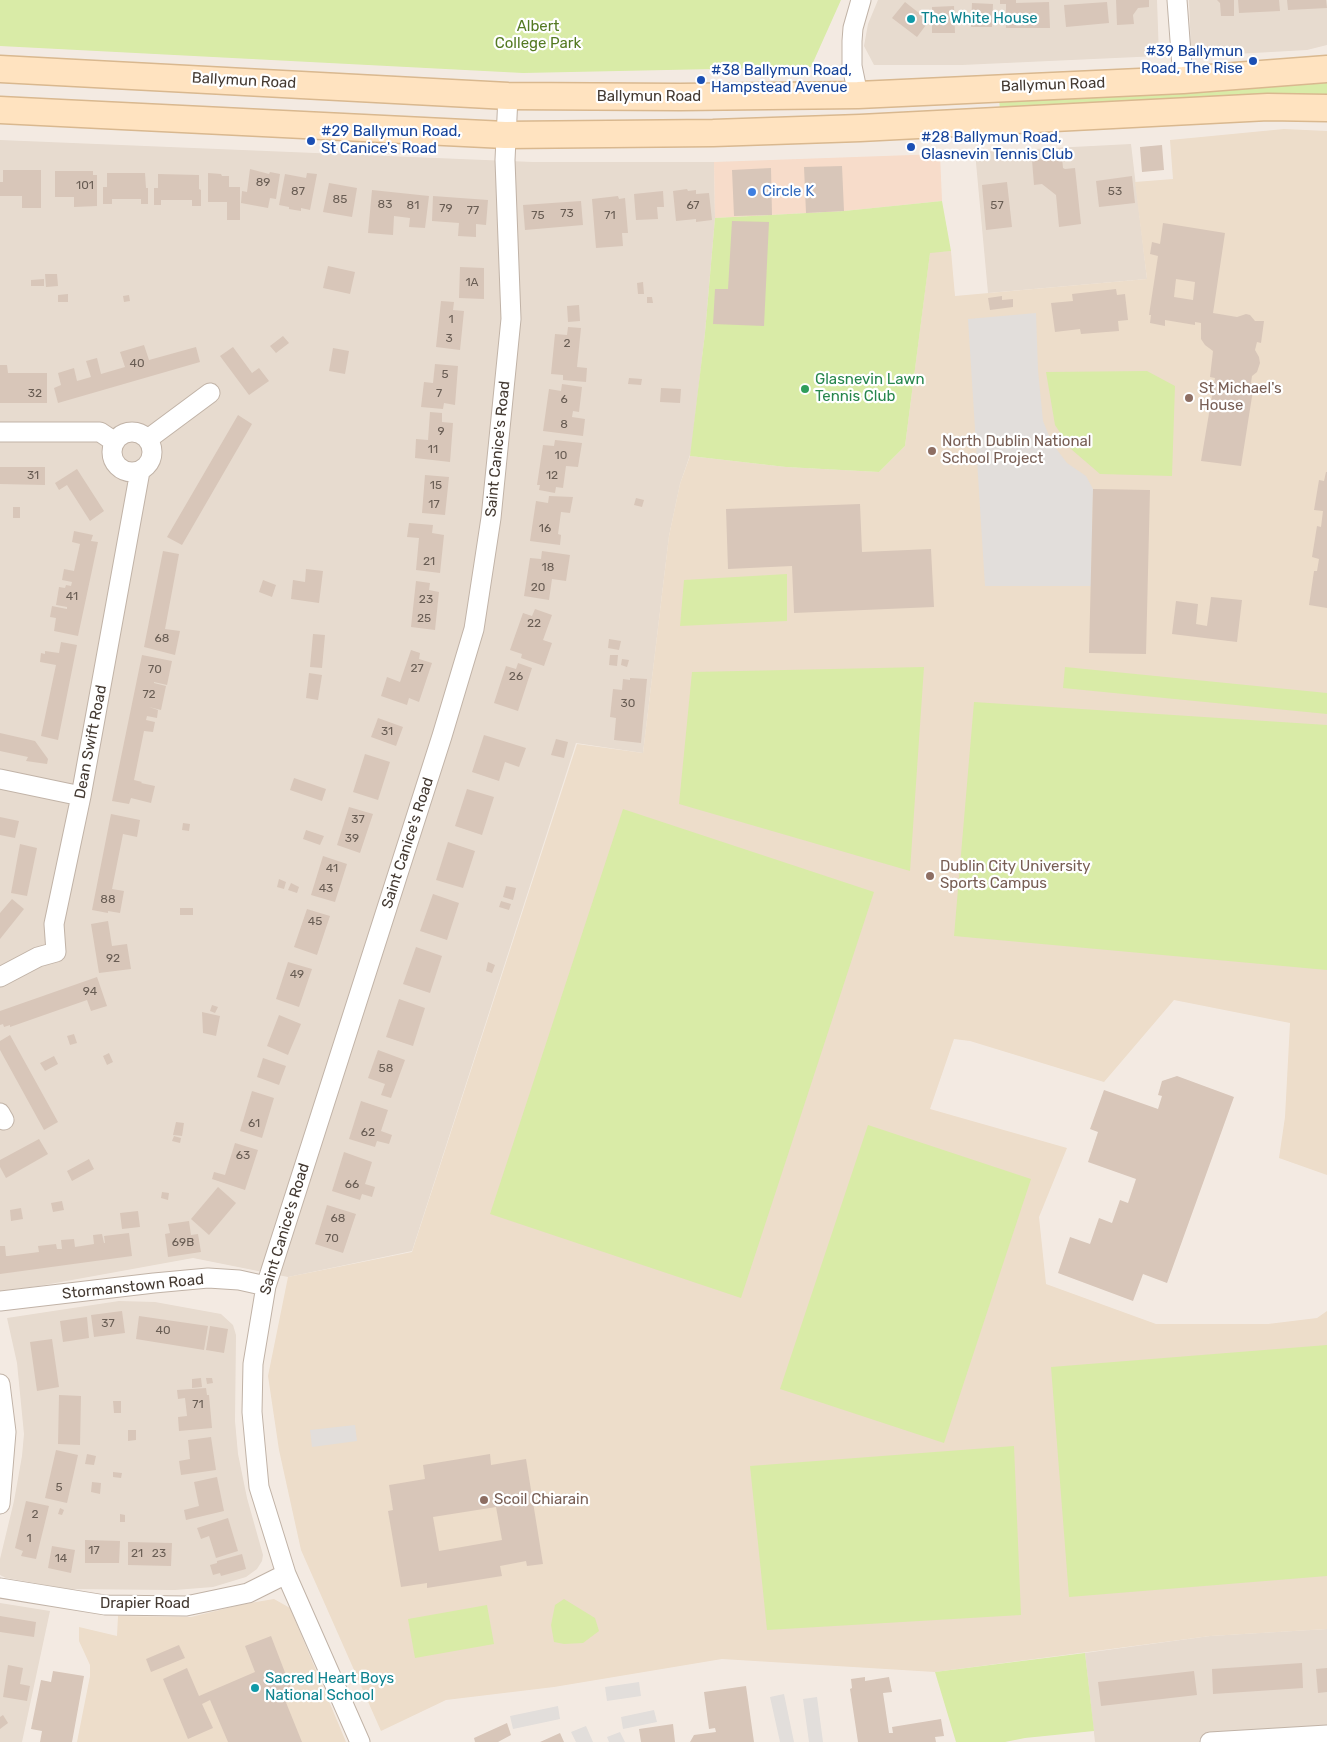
<!DOCTYPE html>
<style>
body{margin:0}
canvas{display:block;background:#f3eae2}
</style>
<canvas width="1327" height="1742"></canvas>
<script>
const g = document.querySelector('canvas').getContext('2d');
g.lineJoin = 'round';
function paint(path, color) { g.fillStyle = color; g.fill(path, 'evenodd'); }
const shape = rows => new Path2D(rows.map(r => 'M' + r).join(''));
function stroke(path, color, width, dash) { g.strokeStyle = color; g.lineWidth = width; g.lineCap = dash ? 'butt' : 'round'; g.setLineDash(dash || []); g.stroke(path); }
function label(font, color, halo, rows, align = 'center') {
  g.font = font + ' Rubik,sans-serif'; g.lineWidth = 4.5; g.setLineDash([]); g.textBaseline = 'middle'; g.strokeStyle = halo; g.fillStyle = color; for (const [text, x, y, turn = 0] of rows) {
    g.save(); g.translate(x, y); g.rotate((+turn || 0) * Math.PI / 180); g.textAlign = isNaN(turn) ? turn : align; if (halo) g.strokeText(text, 0, 0); g.fillText(text, 0, 0); g.restore();
  }
}
paint(shape([
 [878,0,1157,0,1159,56,962,65,874,65,864,46,868,24],
 [1189,0,1327,0,1327,45,1307,50,1200,56,1191,51],
 [0,140,533,162,714,162,715,218,705,333,691,452,680,484,669,536,643,753,576,743,412,1251,288,1277,193,1258,39,1286,0,1291],
 [1131,144,1147,279,988,293,975,152],
 [119,1301,155,1302,221,1314,233,1325,236,1335,235,1421,238,1454,247,1498,263,1555,262,1561,257,1569,246,1577,213,1587,175,1590,69,1589,6,1578,0,1575,0,1559,14,1501,22,1456,24,1434,17,1363,7,1318],
 [0,1603,50,1611,22,1742,0,1742],
 [1327,1629,1327,1742,1095,1742,1085,1653,1210,1636]
]), '#e7dbcf');
paint(shape([
 [940,154,942,201,844,211,715,218,714,162]
]), '#f7dcca');
paint(shape([
 [1284,129,1327,131,1327,1175,1279,1158,1285,1117,1290,1023,1174,1000,1104,1082,970,1041,954,1039,930,1109,1067,1148,1039,1217,1046,1284,1156,1324,1268,1324,1317,1318,1327,1311,1327,1629,1210,1636,935,1672,722,1659,554,1687,446,1700,381,1731,301,1550,279,1450,268,1376,288,1277,412,1252,577,744,643,753,669,536,680,484,690,456,786,467,879,472,905,446,930,252,951,251,955,296,1147,279,1135,182,1173,179,1170,140],
 [274,1599,290,1608,346,1742,77,1742,90,1676,90,1665,79,1641,79,1627,117,1636,118,1616,191,1617,244,1604]
]), '#edddca');
paint(shape([
 [0,0,841,0,811,67,523,73,0,46],
 [1327,81,1327,98,1000,111,999,98],
 [942,201,951,251,930,253,905,446,879,472,786,467,690,456,705,333,715,218,844,211],
 [1147,371,1175,386,1172,476,1100,474,1071,449,1055,425,1046,372],
 [787,574,787,621,680,626,684,580],
 [924,667,910,871,679,804,692,672],
 [1065,667,1327,693,1327,714,1063,688],
 [974,702,1327,725,1327,970,954,936],
 [623,809,874,892,741,1298,490,1214],
 [868,1125,1031,1179,944,1443,780,1389],
 [1327,1345,1327,1576,1069,1597,1051,1367],
 [1014,1446,1021,1615,767,1630,750,1466],
 [564,1599,595,1618,599,1631,583,1643,564,1644,554,1642,551,1625,555,1605],
 [487,1605,494,1644,415,1658,408,1619],
 [1085,1653,1094,1731,1025,1738,1005,1742,956,1742,935,1672]
]), '#d9eba7');
paint(shape([
 [1036,313,1038,370,1043,421,1052,443,1067,463,1086,476,1093,489,1091,586,985,586,968,319],
 [355,1425,357,1441,312,1447,310,1430],
 [639,1682,641,1696,607,1701,605,1687],
 [784,1694,794,1742,780,1742,770,1697],
 [817,1697,823,1742,809,1742,803,1699],
 [558,1706,560,1719,513,1729,510,1716],
 [654,1710,657,1722,623,1729,621,1717],
 [586,1726,593,1742,576,1742,571,1732],
 [620,1732,625,1742,609,1742,607,1737]
]), '#e2dedb');
paint(shape([
 [1000,0,1016,0,1016,3,1049,2,1050,28,1006,28,1006,4,1000,4],
 [1116,0,1149,0,1149,7,1138,8,1133,15,1134,24,1117,25],
 [1217,0,1234,0,1234,16,1221,16,1220,3],
 [1238,0,1279,0,1280,11,1239,13],
 [1287,0,1326,0,1327,8,1288,10],
 [905,2,929,21,917,37,892,18],
 [1107,2,1109,23,1066,27,1064,5],
 [972,3,993,4,992,27,971,27],
 [954,6,955,33,932,33,932,7],
 [1162,145,1164,170,1142,172,1140,147],
 [1062,158,1063,168,1065,169,1075,168,1081,224,1059,227,1056,195,1042,184,1034,185,1032,160],
 [842,166,844,211,806,213,804,167],
 [771,168,772,215,734,216,732,170],
 [250,169,269,174,270,172,280,174,276,199,270,198,268,208,241,203,242,191,247,192],
 [3,170,41,170,41,208,22,208,22,196,0,196,0,182,3,182],
 [55,171,93,171,93,175,97,175,97,206,74,207,74,197,55,197],
 [107,173,145,173,146,188,148,188,148,204,141,204,141,199,112,199,112,204,103,204,103,187,107,187],
 [208,173,221,174,222,176,229,176,229,187,240,187,240,220,227,220,227,202,208,202],
 [307,173,317,174,310,210,301,208,301,211,289,209,289,207,279,205,285,174,306,178],
 [158,174,199,175,199,189,201,190,201,206,192,206,192,200,161,200,161,205,154,205,154,188,158,188],
 [1132,176,1135,203,1099,207,1096,181],
 [1007,182,1012,227,986,230,982,185],
 [329,183,357,188,352,217,323,212],
 [687,189,688,191,696,190,696,194,709,193,712,220,696,222,696,219,676,221,673,191],
 [372,190,429,196,425,228,409,227,410,218,394,216,393,235,368,233],
 [663,191,664,207,657,207,658,219,636,220,634,194],
 [433,196,488,200,486,225,476,224,476,237,458,236,459,223,432,221],
 [618,196,619,199,625,198,628,233,622,233,623,246,596,248,592,199],
 [581,201,583,225,525,230,523,205],
 [732,221,769,222,764,326,713,324,715,289,728,289],
 [1163,223,1225,233,1213,313,1237,317,1246,314,1250,315,1255,321,1264,321,1261,343,1257,342,1255,350,1259,357,1260,363,1257,372,1252,376,1251,383,1254,384,1241,466,1201,461,1215,378,1210,377,1213,351,1205,345,1201,339,1201,323,1195,322,1195,325,1165,320,1165,326,1150,323,1151,315,1149,315,1158,256,1150,254,1152,242,1160,244],
 [1176,279,1195,282,1193,300,1174,297],
 [328,266,355,272,350,294,323,288],
 [460,267,484,268,484,299,459,298],
 [45,274,57,274,58,286,46,287],
 [44,279,44,286,31,286,31,280],
 [643,282,644,294,638,294,637,283],
 [1116,289,1117,295,1125,294,1128,320,1118,321,1119,331,1081,334,1080,329,1055,332,1051,303,1073,301,1072,294],
 [68,294,68,302,58,302,58,295],
 [129,295,130,301,124,302,123,296],
 [1002,296,1002,300,1013,299,1013,307,990,310,988,298],
 [647,297,652,297,653,303,647,303],
 [441,301,454,302,453,310,464,311,460,350,436,347],
 [579,305,580,321,568,322,567,306],
 [568,327,581,328,577,367,587,368,586,382,563,380,563,375,551,374,555,334,567,335],
 [283,336,289,343,276,353,270,346],
 [144,345,149,360,196,347,200,362,58,403,54,388,61,385,58,373,74,368,77,381,91,377,86,361,97,358,101,374,125,367,120,352],
 [233,347,252,373,259,368,269,381,249,395,220,356],
 [333,348,349,351,345,374,329,371],
 [435,364,458,366,455,405,444,403,443,409,421,407,424,382,433,383],
 [0,365,7,365,8,373,47,373,47,403,0,403],
 [629,378,642,379,641,385,628,384],
 [562,384,582,387,579,412,573,411,572,417,585,419,583,436,543,431,549,389,561,391],
 [661,388,681,389,680,403,660,402],
 [430,412,442,413,442,422,453,423,450,462,415,458,416,439,428,440],
 [238,415,252,424,182,545,167,537],
 [555,440,582,443,578,467,566,466,563,488,556,487,555,493,539,490,540,485,537,485,543,445,554,446],
 [0,467,45,467,45,485,0,484],
 [77,469,104,511,90,521,67,485,59,490,55,483],
 [1326,472,1327,472,1327,608,1309,605,1314,571,1317,571,1319,559,1312,557,1317,526,1321,527,1323,511,1314,510,1319,480,1324,481],
 [425,475,449,477,445,515,422,513],
 [1093,489,1150,490,1146,654,1089,653],
 [549,496,573,497,570,513,561,512,558,534,561,535,560,545,530,541,536,501,548,503],
 [636,498,644,500,642,507,634,505],
 [860,504,862,552,931,549,934,607,794,613,792,566,728,569,726,509],
 [13,507,20,507,20,518,13,518],
 [409,523,433,525,432,533,444,535,440,573,416,570,419,538,407,537],
 [74,531,93,535,91,541,98,542,78,636,54,631,56,618,50,617,52,606,67,609,67,607,56,605,59,587,65,588,66,585,71,586,72,582,62,580,64,569,74,571,80,544,72,542],
 [163,551,179,554,165,629,180,631,175,655,144,647],
 [542,551,570,555,566,581,552,579,549,600,524,596,530,558,541,559],
 [306,569,323,571,319,603,291,599,293,580,305,582],
 [263,580,276,585,272,597,259,592],
 [416,581,430,583,429,590,439,592,435,630,411,627],
 [1211,597,1242,600,1237,642,1172,634,1176,601,1198,604,1196,624,1207,626],
 [535,609,552,615,543,640,552,643,544,666,521,658,522,654,510,650,523,613,532,616],
 [313,634,325,635,322,668,310,667],
 [609,639,621,641,619,650,608,648],
 [61,642,77,645,58,740,41,736,56,665,40,662,41,653,45,654,45,651,59,653],
 [411,650,420,653,419,659,432,663,419,702,409,698,407,705,381,696,387,677,400,682],
 [142,655,172,661,167,685,154,682,154,683,166,686,161,710,149,707,158,710,157,718,147,716,146,720,155,722,153,732,144,731,134,780,142,782,141,783,155,786,151,803,131,798,129,804,112,801],
 [610,655,618,655,617,666,609,665],
 [622,659,629,660,627,667,621,665],
 [518,663,532,668,518,711,494,703,506,666,516,669],
 [309,673,322,675,318,700,306,698],
 [630,678,647,679,641,743,614,740,616,718,610,717,613,689,622,690,623,679,630,680],
 [378,718,403,727,396,746,371,737],
 [0,733,35,741,48,759,47,764,26,761,28,757,0,751],
 [484,735,526,748,519,767,505,762,499,781,472,772],
 [556,739,568,742,564,758,551,755],
 [365,754,390,762,378,800,353,792],
 [294,778,326,789,322,801,290,790],
 [467,789,494,797,482,835,455,826],
 [349,807,373,814,360,853,337,845],
 [111,814,140,820,137,837,123,834,112,889,124,891,120,913,108,911,108,913,92,910],
 [0,817,19,821,15,838,0,835],
 [183,823,190,824,189,831,182,830],
 [306,830,324,836,320,845,303,839],
 [448,842,475,851,463,888,436,880],
 [20,844,37,848,27,896,11,893],
 [323,856,347,864,335,902,311,895],
 [279,879,286,882,284,889,277,887],
 [291,883,299,887,297,893,288,890],
 [506,886,516,888,513,900,503,897],
 [433,894,459,903,447,940,420,931],
 [12,899,24,909,0,939,0,913],
 [501,901,511,904,509,910,499,907],
 [180,908,193,908,193,915,180,915],
 [307,909,330,916,317,955,294,947],
 [108,921,112,946,127,944,131,969,99,973,91,924],
 [416,947,442,956,430,993,403,984],
 [288,962,312,969,299,1007,276,999],
 [488,962,495,965,492,973,486,971],
 [97,977,107,1006,91,1011,87,1000,10,1027,10,1025,4,1027,3,1024,0,1025,0,1011],
 [399,999,425,1008,413,1046,386,1037],
 [212,1005,218,1007,215,1013,210,1011],
 [202,1012,220,1016,216,1036,203,1033],
 [279,1015,301,1024,288,1055,267,1046],
 [74,1034,77,1043,70,1045,67,1036],
 [10,1035,58,1122,44,1130,0,1050,0,1041],
 [378,1050,405,1060,391,1098,381,1095,385,1084,368,1078],
 [109,1053,113,1062,107,1065,103,1056],
 [54,1056,58,1064,45,1071,40,1063],
 [263,1058,286,1066,279,1085,257,1077],
 [1177,1076,1234,1097,1167,1283,1143,1274,1133,1301,1058,1273,1070,1237,1090,1244,1099,1218,1112,1223,1120,1200,1128,1203,1136,1179,1088,1162,1098,1132,1090,1129,1104,1090,1158,1109,1162,1096,1158,1095,1162,1081],
 [252,1091,274,1098,262,1138,240,1131],
 [361,1101,388,1110,381,1131,392,1135,389,1144,377,1141,375,1147,349,1139],
 [176,1122,184,1123,182,1136,173,1135],
 [174,1136,181,1138,180,1143,172,1141],
 [39,1139,48,1154,6,1178,0,1167,0,1160],
 [235,1143,258,1150,245,1190,212,1179,214,1172,225,1175],
 [344,1152,372,1162,365,1184,375,1187,372,1197,362,1194,360,1200,332,1191],
 [89,1159,94,1169,72,1181,67,1171],
 [218,1187,236,1203,209,1235,191,1219],
 [162,1192,169,1193,168,1200,161,1198],
 [62,1201,64,1210,53,1212,51,1203],
 [327,1205,356,1214,343,1253,315,1244],
 [21,1208,23,1219,11,1221,10,1210],
 [138,1211,140,1227,122,1229,120,1213],
 [189,1221,191,1235,198,1234,201,1252,168,1257,165,1234,170,1233,168,1224],
 [129,1233,132,1256,0,1274,0,1246,5,1246,6,1256,8,1256,39,1252,38,1246,56,1244,57,1249,62,1249,61,1240,74,1239,75,1247,94,1244,93,1235,102,1234,104,1243,105,1243,104,1236],
 [122,1311,125,1333,94,1337,91,1315],
 [139,1316,208,1326,204,1350,136,1339],
 [87,1317,89,1338,63,1342,60,1321],
 [210,1326,228,1329,224,1353,206,1350],
 [52,1339,59,1387,37,1391,30,1342],
 [201,1378,202,1387,192,1388,192,1379],
 [206,1378,212,1378,213,1383,207,1384],
 [206,1388,207,1395,209,1395,212,1428,179,1431,178,1417,187,1416,185,1398,178,1399,177,1390],
 [59,1395,81,1396,80,1445,58,1444],
 [113,1401,121,1401,121,1413,114,1413],
 [128,1430,136,1430,136,1440,128,1441],
 [211,1437,216,1470,181,1475,179,1461,190,1459,188,1440],
 [56,1450,78,1455,67,1503,45,1498],
 [87,1454,96,1456,94,1465,85,1464],
 [490,1454,491,1465,526,1459,543,1564,527,1566,526,1561,500,1566,502,1576,427,1588,427,1583,401,1587,388,1511,393,1510,389,1485,425,1479,423,1465],
 [496,1507,502,1540,439,1551,433,1517],
 [113,1472,122,1473,121,1478,113,1477],
 [217,1477,224,1511,186,1520,184,1510,199,1506,194,1482],
 [92,1482,101,1483,100,1494,91,1492],
 [26,1501,49,1506,36,1559,21,1556,23,1551,15,1548],
 [60,1508,64,1510,62,1515,58,1514],
 [120,1514,125,1515,125,1522,120,1522],
 [228,1518,238,1551,216,1558,209,1536,201,1539,197,1528],
 [85,1540,120,1541,119,1563,85,1563],
 [128,1542,172,1543,171,1566,128,1565],
 [52,1546,75,1550,71,1573,48,1568],
 [242,1554,246,1569,221,1576,220,1573,213,1575,210,1565,217,1563,217,1561],
 [0,1616,36,1622,34,1637,0,1632],
 [271,1636,294,1696,285,1700,302,1742,228,1742,210,1700,202,1704,213,1728,188,1739,163,1679,187,1668,199,1696,255,1672,245,1646],
 [179,1645,185,1658,151,1672,146,1659],
 [1302,1663,1303,1688,1213,1694,1212,1669],
 [8,1665,23,1668,20,1684,30,1686,27,1701,3,1697],
 [1327,1668,1327,1692,1318,1693,1316,1669],
 [53,1671,84,1676,72,1742,40,1742,42,1731,31,1729,41,1680,51,1682],
 [1194,1671,1197,1695,1101,1706,1098,1682],
 [865,1677,865,1681,889,1677,892,1692,883,1693,889,1733,893,1733,892,1727,941,1719,944,1736,935,1737,936,1742,858,1742,850,1689,852,1688,851,1679],
 [746,1686,754,1742,690,1742,694,1735,716,1732,715,1728,709,1729,704,1692],
 [3,1715,8,1723,0,1729,0,1717],
 [507,1723,511,1735,498,1742,475,1742,474,1738],
 [673,1724,675,1742,641,1742,639,1729],
 [560,1733,564,1742,540,1742]
]), '#d8c6b9');
const minor = shape([
 [1177,0,1183,80],
 [858,95,852,66,852,41,853,28,861,0],
 '112 452a20 20 0 1 1 40 0a20 20 0 1 1-40 0Z',
 [0,432,100,432,115,442],
 [148,439,210,393],
 [0,779,81,796],
 [0,977,38,957,56,952,54,924,81,796,140,471],
 [0,1113,4,1120],
 [0,1301,154,1283,208,1278,239,1280,266,1286],
 [0,1384,6,1432,0,1504],
 [0,1588,105,1605,186,1606,248,1593,286,1574],
 [360,1742,286,1574,259,1487,252,1412,253,1364,266,1286,442,736,474,629,491,518,511,319,505,160,508,96],
 [1210,1742,1327,1735]
]);
const secondary = shape([
 [0,69,508,96,680,97,858,95,1183,80,1327,69],
 [0,110,505,135,713,133,860,128,1268,107,1327,108]
]);
stroke(minor, '#c1b3a7', 21);
stroke(secondary, '#d9b88f', 29);
stroke(minor, '#fff', 19);
stroke(secondary, '#ffe3c0', 26);
for (const [x, y, r, color] of [
 [911,19,5,"#0f9aa8"],
 [1253,61,5,"#1a4fb4"],
 [701,80,5,"#1a4fb4"],
 [311,141,5,"#1a4fb4"],
 [911,147,5,"#1a4fb4"],
 [752,192,5,"#3f7fe0"],
 [805,389,5,"#2e9e5b"],
 [1189,398,5,"#8d6e63"],
 [932,451,5,"#8d6e63"],
 [930,876,5,"#8d6e63"],
 [484,1500,5,"#8d6e63"],
 [255,1688,5,"#0f9aa8"]
]) { const dot = new Path2D(); dot.arc(x, y, r, 0, 2 * Math.PI); g.fillStyle = color; g.fill(dot); stroke(dot, '#fff', 2); }
label('12px', '#695d54', null, [
 ["89",263,183],
 ["101",85,186],
 ["87",298,192],
 ["53",1115,192],
 ["85",340,200],
 ["83",385,205],
 ["81",413,206],
 ["67",693,206],
 ["57",997,206],
 ["79",446,209],
 ["77",473,211],
 ["73",567,214],
 ["75",538,216],
 ["71",610,216],
 ["1A",472,283],
 ["1",451,320],
 ["3",449,339],
 ["2",567,344],
 ["40",137,364],
 ["5",445,375],
 ["32",35,394],
 ["7",439,394],
 ["6",564,400],
 ["8",564,425],
 ["9",441,432],
 ["11",433,450],
 ["10",561,456],
 ["31",33,476],
 ["12",552,476],
 ["15",436,486],
 ["17",434,505],
 ["16",545,529],
 ["21",429,562],
 ["18",548,568],
 ["20",538,588],
 ["41",72,597],
 ["23",426,600],
 ["25",424,619],
 ["22",534,624],
 ["68",162,639],
 ["27",417,669],
 ["70",155,670],
 ["26",516,677],
 ["72",149,695],
 ["30",628,704],
 ["31",387,732],
 ["37",358,820],
 ["39",352,839],
 ["41",332,869],
 ["43",326,889],
 ["88",108,900],
 ["45",315,922],
 ["92",113,959],
 ["49",297,975],
 ["94",90,992],
 ["58",386,1069],
 ["61",254,1124],
 ["62",368,1133],
 ["63",243,1156],
 ["66",352,1185],
 ["68",338,1219],
 ["70",332,1239],
 ["69B",183,1243],
 ["37",108,1324],
 ["40",163,1331],
 ["71",198,1405],
 ["5",59,1488],
 ["2",35,1515],
 ["1",29,1539],
 ["17",94,1551],
 ["21",137,1554],
 ["23",159,1554],
 ["14",61,1559]
]);
label('15px', '#0d838f', '#fff', [
 ["The White House",921,19],
 ["Sacred Heart Boys",265,1679],
 ["National School",265,1696]
], 'left');
label('15px', '#547a22', '#fff', [
 ["Albert",538,27],
 ["College Park",538,44]
]);
label('15px', '#164399', '#fff', [
 ["#39 Ballymun",1243,52,"right"],
 ["Road, The Rise",1243,69,"right"],
 ["#38 Ballymun Road,",711,71],
 ["Hampstead Avenue",711,88],
 ["#29 Ballymun Road,",321,132],
 ["St Canice's Road",321,149],
 ["#28 Ballymun Road,",921,138],
 ["Glasnevin Tennis Club",921,155]
], 'left');
label('15px', '#443a32', '#fff', [
 ["Ballymun Road",244,81,3],
 ["Ballymun Road",1053,85,-2],
 ["Ballymun Road",649,97],
 ["Saint Canice's Road",498,449,-84],
 ["Dean Swift Road",91,742,-79],
 ["Saint Canice's Road",408,843,-72],
 ["Saint Canice's Road",285,1229,-73],
 ["Stormanstown Road",133,1287,-6],
 ["Drapier Road",145,1604]
]);
label('15px', '#366cbe', '#fff', [
 ["Circle K",762,192]
], 'left');
label('15px', '#27864d', '#fff', [
 ["Glasnevin Lawn",815,380],
 ["Tennis Club",815,397]
], 'left');
label('15px', '#785e54', '#fff', [
 ["St Michael's",1199,389],
 ["House",1199,406],
 ["North Dublin National",942,442],
 ["School Project",942,459],
 ["Dublin City University",940,867],
 ["Sports Campus",940,884],
 ["Scoil Chiarain",494,1500]
], 'left');
</script>
